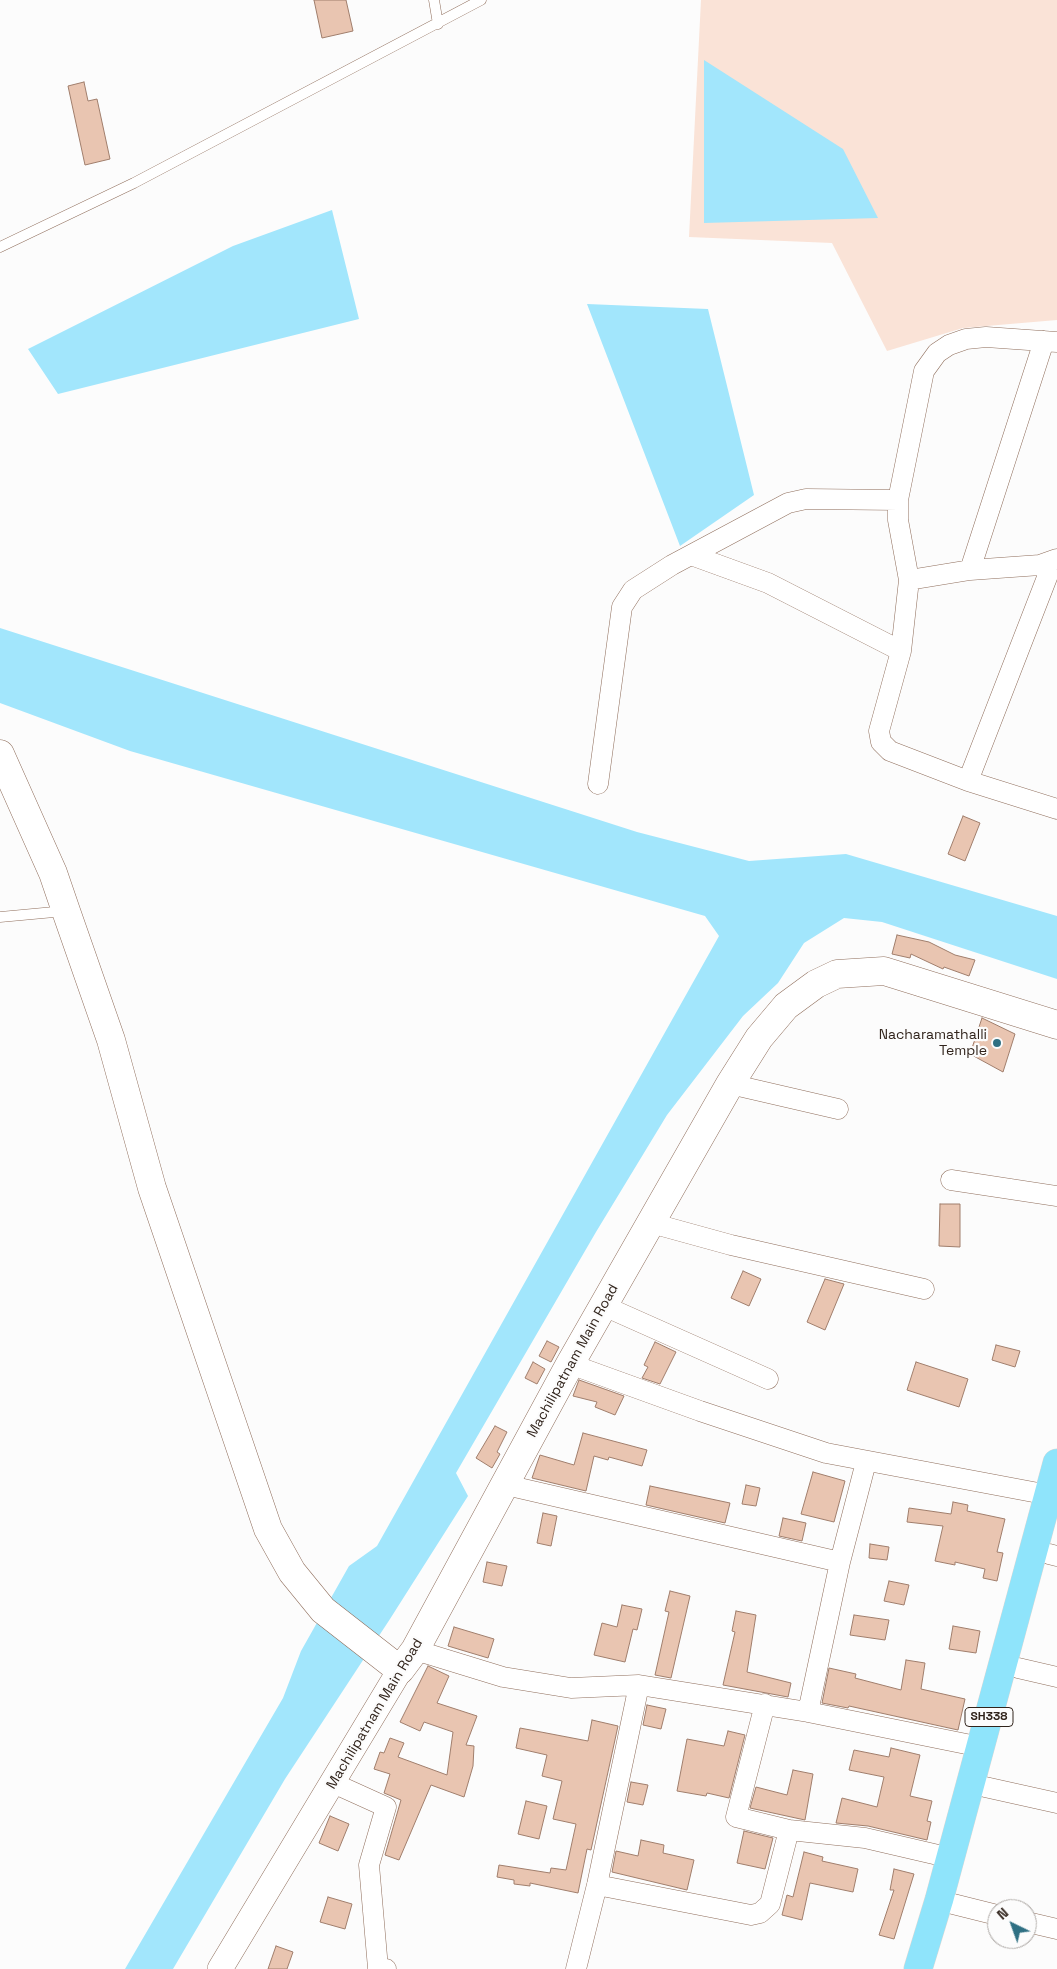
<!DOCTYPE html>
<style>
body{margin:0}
#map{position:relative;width:1057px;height:1969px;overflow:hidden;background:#fcfcfc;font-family:"Space Grotesk",sans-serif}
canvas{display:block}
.north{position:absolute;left:987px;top:1899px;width:50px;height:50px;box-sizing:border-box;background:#fcfcfc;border:1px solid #aba6a2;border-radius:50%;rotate:318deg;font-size:14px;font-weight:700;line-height:20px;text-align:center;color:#31241c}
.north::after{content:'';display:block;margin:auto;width:18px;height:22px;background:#2f7083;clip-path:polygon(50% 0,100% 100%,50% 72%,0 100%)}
</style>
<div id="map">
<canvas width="1057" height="1969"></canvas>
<div class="north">N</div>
</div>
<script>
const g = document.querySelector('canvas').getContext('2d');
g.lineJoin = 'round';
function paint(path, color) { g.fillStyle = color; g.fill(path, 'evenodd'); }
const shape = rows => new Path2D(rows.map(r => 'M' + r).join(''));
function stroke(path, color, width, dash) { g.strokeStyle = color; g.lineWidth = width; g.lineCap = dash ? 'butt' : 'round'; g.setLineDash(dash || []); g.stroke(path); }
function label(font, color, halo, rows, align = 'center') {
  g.font = font + ' "Space Grotesk",sans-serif'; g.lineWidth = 4.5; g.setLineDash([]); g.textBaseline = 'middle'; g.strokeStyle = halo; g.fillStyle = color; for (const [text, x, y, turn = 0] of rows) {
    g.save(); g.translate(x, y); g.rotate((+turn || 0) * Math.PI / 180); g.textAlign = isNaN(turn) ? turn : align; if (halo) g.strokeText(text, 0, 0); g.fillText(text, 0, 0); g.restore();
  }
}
paint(shape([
 [701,0,1057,0,1057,320,963,328,887,351,832,243,689,237]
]), '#fae3d7');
paint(shape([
 [704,60,843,149,878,218,704,223],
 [332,210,359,319,58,394,28,349,233,246],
 [587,304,708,309,754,495,680,546],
 [0,628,637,832,749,861,846,854,1057,916,1057,979,882,922,844,918,804,943,778,983,743,1016,667,1115,596,1232,456,1473,468,1496,390,1619,285,1779,173,1969,125,1969,283,1698,301,1651,349,1566,377,1546,719,936,705,916,130,751,0,703]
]), '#a2e6fc');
const building = shape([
 [314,0,346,0,353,31,322,38,314,0],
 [84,82,88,101,97,99,110,159,85,165,68,86,84,82],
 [963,816,980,823,965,861,948,854,963,816],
 [897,935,929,942,955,955,975,960,969,976,944,967,943,969,911,954,910,958,892,954,897,935],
 [982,1018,1015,1034,1003,1072,970,1054,982,1018],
 [940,1204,960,1204,960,1247,939,1246,940,1204],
 [743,1271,761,1279,749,1306,731,1298,743,1271],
 [825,1279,844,1284,825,1330,807,1322,825,1279],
 [547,1341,559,1347,551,1362,539,1356,547,1341],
 [655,1342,676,1352,660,1384,642,1378,648,1367,644,1365,655,1342],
 [996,1345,1020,1351,1015,1367,992,1360,996,1345],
 [533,1362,545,1369,537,1384,525,1378,533,1362],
 [916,1362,968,1379,959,1407,907,1390,916,1362],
 [579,1380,624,1396,615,1415,595,1407,597,1402,573,1396,579,1380],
 [495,1426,507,1432,497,1452,500,1454,492,1468,476,1458,495,1426],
 [583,1433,647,1450,642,1466,609,1457,608,1460,594,1456,586,1491,532,1478,540,1455,574,1465,583,1433],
 [813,1472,845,1481,834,1522,801,1514,813,1472],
 [746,1485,760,1488,756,1506,742,1504,746,1485],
 [650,1486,730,1503,725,1523,646,1505,650,1486],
 [953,1502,968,1505,967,1511,1005,1519,997,1552,1003,1553,997,1581,983,1578,985,1569,955,1562,955,1565,935,1561,943,1526,907,1522,909,1508,951,1514,953,1502],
 [543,1513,557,1516,551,1546,537,1543,543,1513],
 [783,1518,806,1523,802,1541,779,1536,783,1518],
 [870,1544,889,1547,887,1560,869,1558,870,1544],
 [487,1562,507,1566,502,1586,483,1582,487,1562],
 [889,1581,909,1585,904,1605,884,1601,889,1581],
 [670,1591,690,1596,671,1678,655,1675,669,1612,665,1611,670,1591],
 [622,1605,642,1609,637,1630,633,1629,625,1662,594,1655,602,1623,617,1627,622,1605],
 [736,1611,756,1615,747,1672,791,1683,788,1697,723,1685,735,1632,732,1631,736,1611],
 [854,1615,889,1620,885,1640,850,1635,854,1615],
 [953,1626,980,1631,976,1653,949,1649,953,1626],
 [454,1627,494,1639,488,1658,448,1646,454,1627],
 [906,1660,925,1663,921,1689,965,1699,958,1730,849,1706,848,1708,822,1703,829,1668,856,1674,855,1678,901,1690,906,1660],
 [428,1666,449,1676,437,1703,477,1716,466,1745,474,1746,473,1766,464,1797,431,1785,399,1860,385,1855,401,1800,384,1793,390,1774,374,1769,380,1752,384,1753,390,1738,404,1743,398,1757,447,1775,453,1732,424,1722,420,1731,400,1722,428,1666],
 [647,1705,666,1709,661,1729,643,1725,647,1705],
 [592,1720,618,1726,591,1850,587,1849,578,1893,530,1883,530,1886,514,1884,514,1880,497,1877,499,1865,550,1873,551,1868,566,1870,576,1824,553,1819,562,1781,542,1776,547,1755,516,1748,520,1728,588,1741,592,1720],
 [728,1731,745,1735,729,1798,707,1793,706,1796,677,1791,687,1739,724,1746,728,1731],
 [891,1748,920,1755,910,1796,932,1801,927,1821,931,1822,927,1840,868,1826,836,1823,842,1798,877,1807,884,1777,849,1770,854,1750,889,1757,891,1748],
 [793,1770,813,1774,805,1820,750,1808,756,1787,787,1795,793,1770],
 [631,1782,648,1785,643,1805,627,1802,631,1782],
 [526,1801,547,1806,539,1839,518,1834,526,1801],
 [330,1816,349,1824,338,1851,319,1843,330,1816],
 [744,1831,773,1838,765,1869,737,1863,744,1831],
 [641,1840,664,1845,663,1853,694,1860,687,1890,612,1872,616,1851,638,1856,641,1840],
 [804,1852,823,1857,822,1861,858,1869,853,1892,810,1883,802,1920,782,1915,787,1895,793,1897,804,1852],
 [894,1869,914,1874,894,1939,879,1935,894,1890,890,1890,894,1869],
 [328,1897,352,1904,345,1929,320,1922,328,1897],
 [276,1946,293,1952,287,1969,268,1969,276,1946]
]);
paint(building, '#e9c5b1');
stroke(building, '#a07e6c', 1);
const service = shape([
 [434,0,438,24],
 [0,247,134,183,481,0],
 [0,917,65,911]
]);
const minor = shape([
 [1057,342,986,337,966,339,949,345,937,353,924,371,898,500,898,520,909,580,901,651,879,731,881,742,890,751,968,781,1057,809],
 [691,555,768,583,901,651],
 [970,570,1044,341],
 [909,580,970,570,1040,565,1057,559],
 [968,781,1053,562],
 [598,784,622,607,633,590,672,565,788,503,806,499,898,500],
 [730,1084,838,1109],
 [951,1180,1057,1196],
 [651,1223,731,1245,924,1289],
 [604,1306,768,1379],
 [570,1364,700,1411,826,1453,1049,1495],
 [506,1485,840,1562],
 [1049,1554,1057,1556],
 [415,1650,503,1677,571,1688,639,1685,808,1712,981,1747],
 [1018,1668,1057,1677],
 [765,1704,736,1817,789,1830],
 [808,1712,840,1562,866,1462],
 [333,1783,386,1807,369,1865,378,1968,386,1969],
 [985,1787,1057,1803],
 [597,1885,751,1915,760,1913,770,1904,789,1830,865,1838,951,1858],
 [953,1904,997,1915],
 [1027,1922,1057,1929],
 [576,1969,597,1885,639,1685]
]);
const tertiary = shape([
 [220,1969,400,1670]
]);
const secondary = shape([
 [0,754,53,873,66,911,111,1040,152,1188,268,1529,292,1572,323,1610,400,1670,415,1650,570,1364,730,1084,759,1038,786,1006,816,984,837,974,884,971,1057,1025]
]);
const primary = shape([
 [918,1969,939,1900,1057,1463]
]);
stroke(service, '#906f5d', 11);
stroke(minor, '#906f5d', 21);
stroke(tertiary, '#906f5d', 26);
stroke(secondary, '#906f5d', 29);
stroke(primary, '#dad8d6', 29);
stroke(service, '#fff', 10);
stroke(minor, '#fff', 20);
stroke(tertiary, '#fff', 25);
stroke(secondary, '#fff', 28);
stroke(primary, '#8fe4fb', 28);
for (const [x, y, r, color] of [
 [997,1043,5,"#2f7083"]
]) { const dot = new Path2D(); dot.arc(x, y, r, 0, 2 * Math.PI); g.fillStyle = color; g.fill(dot); stroke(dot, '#fcfcfc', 2); }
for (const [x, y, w] of [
 [989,1717,48]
]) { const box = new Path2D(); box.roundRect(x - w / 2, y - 9.5, w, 19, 4); g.fillStyle = '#fcfcfc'; g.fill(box); stroke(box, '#31241c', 1); }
label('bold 12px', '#31241c', null, [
 ["SH338",989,1717]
]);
label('14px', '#31241c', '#fcfcfc', [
 ["Nacharamathalli",987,1035],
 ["Temple",987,1051]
], 'right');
label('14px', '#31241c', '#fcfcfc', [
 ["Machilipatnam Main Road",573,1361,-61],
 ["Machilipatnam Main Road",375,1714,-59]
]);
</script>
